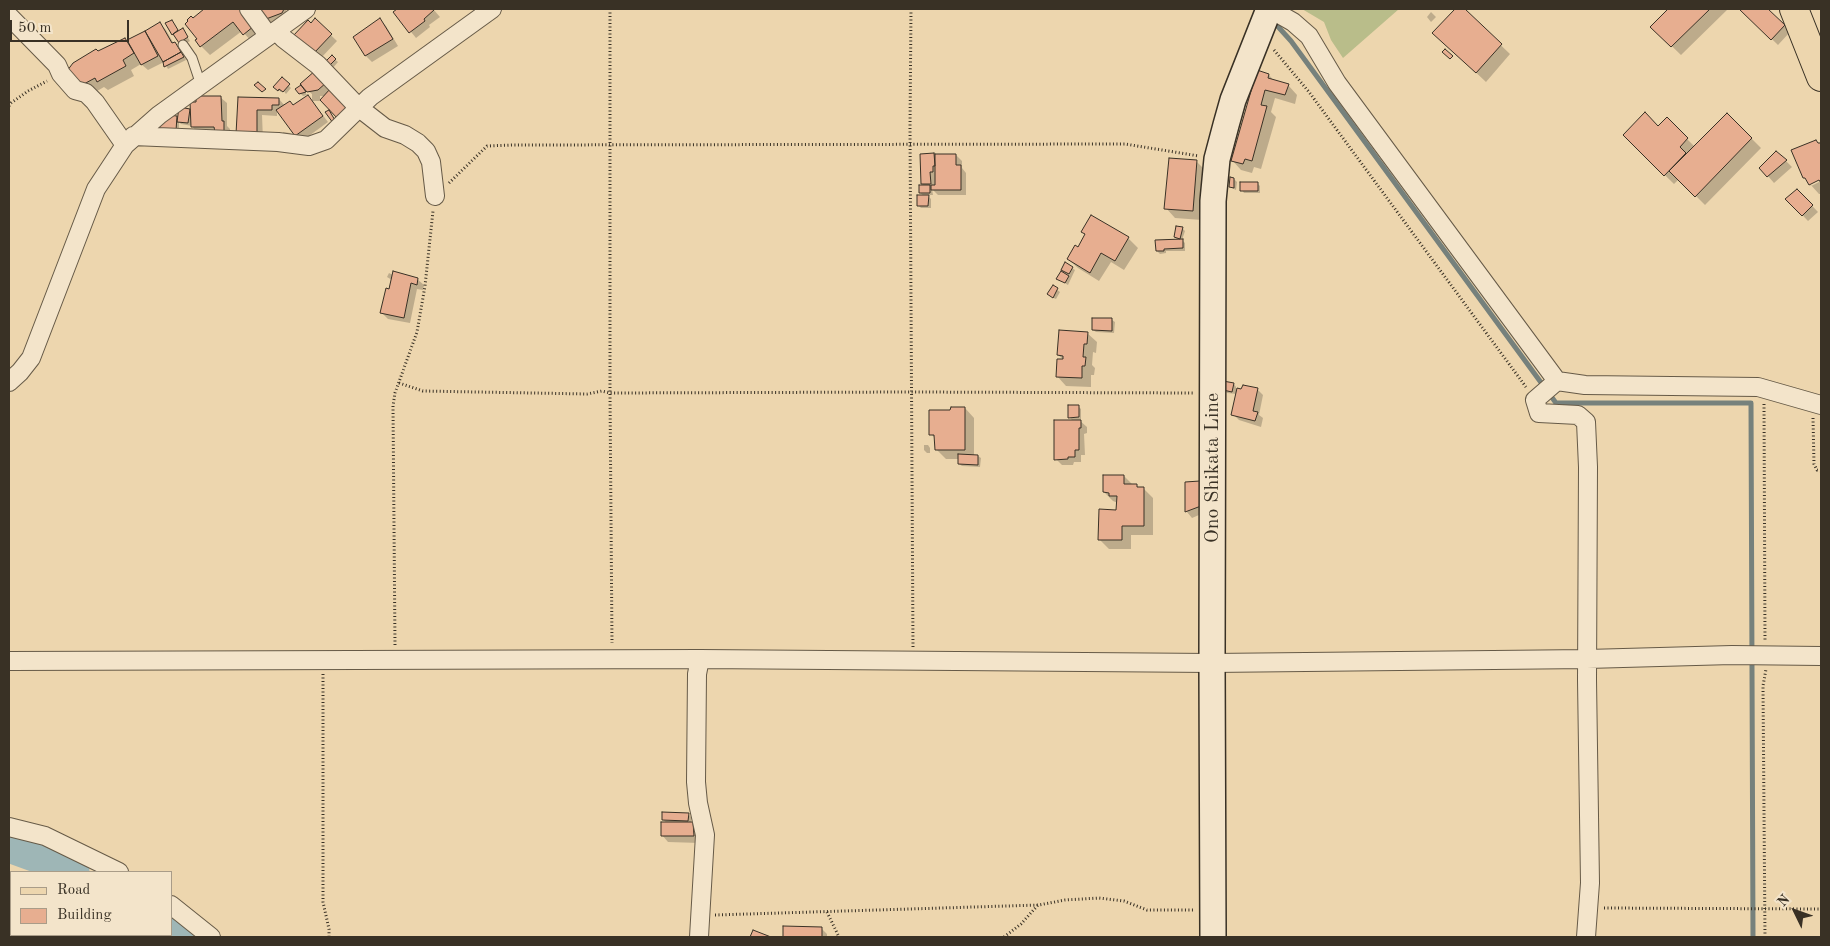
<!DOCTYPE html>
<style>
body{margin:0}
#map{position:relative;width:1830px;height:946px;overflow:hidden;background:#edd6ae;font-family:"Old Standard TT",serif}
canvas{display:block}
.frame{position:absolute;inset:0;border:10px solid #393125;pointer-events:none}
.legend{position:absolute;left:10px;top:871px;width:162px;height:65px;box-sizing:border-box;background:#f3e4ca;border:1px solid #a99c88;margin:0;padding:6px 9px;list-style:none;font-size:15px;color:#393125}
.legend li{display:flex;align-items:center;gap:10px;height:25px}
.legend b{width:25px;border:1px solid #a99c88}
.north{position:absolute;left:1770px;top:886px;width:50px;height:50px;-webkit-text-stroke:4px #f3e4ca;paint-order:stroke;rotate:312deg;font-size:14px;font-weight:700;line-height:20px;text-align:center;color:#393125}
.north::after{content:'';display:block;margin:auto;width:18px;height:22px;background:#393125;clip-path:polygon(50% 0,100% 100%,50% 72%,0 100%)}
.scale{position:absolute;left:10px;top:20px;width:119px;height:22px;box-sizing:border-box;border:2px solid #393125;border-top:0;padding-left:6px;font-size:15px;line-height:18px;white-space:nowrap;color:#393125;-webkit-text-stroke:4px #f3e4ca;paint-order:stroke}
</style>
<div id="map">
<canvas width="1830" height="946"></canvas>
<div class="frame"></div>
<ul class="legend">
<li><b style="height:6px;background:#edd6ae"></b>Road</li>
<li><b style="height:14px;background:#e7ae90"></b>Building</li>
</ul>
<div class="north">N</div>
<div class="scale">50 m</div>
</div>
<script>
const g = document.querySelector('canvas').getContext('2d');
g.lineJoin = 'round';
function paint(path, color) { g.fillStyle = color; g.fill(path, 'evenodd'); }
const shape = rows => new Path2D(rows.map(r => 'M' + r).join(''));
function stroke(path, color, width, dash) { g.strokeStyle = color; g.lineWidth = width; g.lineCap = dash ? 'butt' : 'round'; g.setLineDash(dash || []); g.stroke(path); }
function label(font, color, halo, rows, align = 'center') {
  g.font = font + ' "Old Standard TT",serif'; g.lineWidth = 4; g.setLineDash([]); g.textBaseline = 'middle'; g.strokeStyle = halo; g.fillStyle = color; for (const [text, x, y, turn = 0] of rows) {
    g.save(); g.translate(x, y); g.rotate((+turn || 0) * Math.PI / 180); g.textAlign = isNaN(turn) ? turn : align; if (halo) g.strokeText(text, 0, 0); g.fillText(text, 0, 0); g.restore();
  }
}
paint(shape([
 [1302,9,1399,9,1343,58,1331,40,1324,22]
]), '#b9bd8a');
paint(shape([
 [206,9,242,9,263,36,253,43,242,31,210,55,201,46,193,19],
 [261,9,285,9,290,16,273,25],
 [399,9,433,9,440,17,429,25,430,27,416,38,395,12],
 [1456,9,1463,9,1510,54,1486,82,1434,33],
 [1670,9,1728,9,1681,55,1652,27],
 [1741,9,1767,9,1790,32,1778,45],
 [1431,12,1436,17,1431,22,1427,17],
 [315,20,337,41,321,58,301,42],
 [380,20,386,26,398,46,372,62,366,56,355,38],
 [160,24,166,30,174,44,181,50,186,60,168,69,164,62,148,70,141,64,131,70,134,76,108,90,104,87,92,94,73,80,98,53,125,39,131,45,129,40],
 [174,24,179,32,185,33,190,41,183,45,173,34],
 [332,57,338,62,331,70,325,64],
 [316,72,332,89,326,96,320,96,320,101,312,101,328,122,302,141,277,110,277,116,262,115,263,140,244,140,239,98,279,99,285,106,294,107,312,101,312,94,308,91],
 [1258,72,1269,75,1275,82,1288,85,1297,95,1295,104,1275,98,1271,112,1276,117,1261,169,1254,167,1252,173,1241,170,1232,160],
 [282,79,291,88,286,94,283,90,281,92,275,87],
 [303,89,307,95,303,96,300,93],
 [220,97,227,103,227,126,230,129,230,138,198,133,192,126,181,124,179,122,179,134,161,133,176,117,179,119,189,110,192,112],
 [1727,114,1761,148,1705,205,1679,179,1674,184,1624,135,1658,127,1667,119,1695,147],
 [283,132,290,133,293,136,283,137],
 [921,155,956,155,962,161,962,168,966,173,966,195,938,195,932,189,933,195,927,195,931,199,931,208,921,208,918,205,924,196,920,193,924,186,922,184],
 [1786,161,1792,167,1774,183,1761,168],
 [1197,162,1206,171,1202,220,1175,218,1166,208],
 [1234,179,1237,182,1236,190,1230,187],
 [1821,181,1821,194,1819,194,1810,184,1811,186],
 [1257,183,1260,186,1260,193,1244,193,1242,190],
 [1797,190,1818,212,1808,221,1787,199],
 [1091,216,1128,238,1138,248,1124,270,1111,262,1099,281,1078,268,1068,259,1078,248,1086,235,1082,231],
 [1182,228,1185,231,1182,240,1185,243,1185,251,1166,251,1166,253,1160,254,1157,251,1179,241,1175,237],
 [1066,264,1075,270,1068,285,1058,279],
 [389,273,393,275,417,279,424,285,423,290,417,289,410,323,388,319,382,313,392,280,387,277],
 [1053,287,1060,292,1056,299,1051,297],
 [1112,320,1115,322,1114,333,1096,332,1093,330],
 [1087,333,1097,342,1096,353,1093,352,1092,365,1095,368,1094,375,1091,375,1091,387,1066,386,1057,376,1064,360,1058,355],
 [1234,384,1236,387,1236,390,1257,389,1263,395,1259,415,1263,418,1261,427,1239,420,1233,414,1237,394,1227,393,1224,390],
 [1078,406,1081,409,1081,420,1079,420,1087,427,1087,433,1084,434,1085,455,1081,455,1081,462,1074,462,1073,465,1062,465,1056,459,1073,421,1069,417],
 [965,408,974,418,974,456,978,456,981,458,980,467,962,466,959,464,959,459,946,459,936,449,936,439,931,434],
 [924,445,928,445,930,448,930,453,927,453,924,450],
 [1124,476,1133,485,1144,489,1153,498,1153,535,1131,535,1131,549,1109,549,1099,539,1118,511,1118,503,1113,501,1104,492],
 [1186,483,1206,512,1192,518,1187,512],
 [689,815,691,817,691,823,693,823,699,829,700,843,668,842,662,835,667,823,663,820],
 [784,928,821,928,827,934,827,937,784,937]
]), '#0003');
stroke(shape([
 [1272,20,1291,41,1556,403,1751,403,1753,937]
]), '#76817c', 5);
stroke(shape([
 [9,848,75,872],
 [171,930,179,937]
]), '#9eb6b6', 29);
const building = shape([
 [204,9,241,9,254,26,243,35,233,22,200,47,195,40,197,39,185,24,188,21,187,20,191,16,193,18,204,9],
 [260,9,284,9,282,13,266,19,260,9],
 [397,9,433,9,434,10,424,19,425,21,409,33,393,12,397,9],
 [1455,9,1465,9,1502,44,1476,73,1432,33,1455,9],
 [1668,9,1710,9,1671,47,1650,27,1668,9],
 [1739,9,1768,9,1785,25,1771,40,1739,9],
 [315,18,332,34,314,53,293,36,308,20,311,23,315,18],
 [380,18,393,39,365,56,353,37,380,18],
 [172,20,178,30,172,35,165,23,172,20],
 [160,22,172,43,175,42,181,52,163,62,145,31,160,22],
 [183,28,188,37,179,43,173,34,183,28],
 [145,31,158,56,141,65,127,40,145,31],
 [125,38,134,53,123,60,126,66,97,82,95,78,82,85,67,71,73,63,96,49,98,51,125,38],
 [1445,49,1453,56,1450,59,1442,52,1445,49],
 [181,52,184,57,164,67,163,62,181,52],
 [332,55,336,59,327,68,323,64,332,55],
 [316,70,327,82,318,90,307,92,300,84,316,70],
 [1257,70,1269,74,1268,78,1289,84,1285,95,1265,90,1261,105,1267,106,1252,161,1245,159,1243,164,1231,161,1257,70],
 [282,77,290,84,283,92,279,89,278,91,273,87,282,77],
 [258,82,266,89,262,92,254,85,258,82],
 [301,85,306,92,299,94,295,89,301,85],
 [331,88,351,107,338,119,320,100,331,88],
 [308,95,323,116,295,136,276,110,290,101,293,105,308,95],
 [196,96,221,96,222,121,224,121,224,132,215,132,214,127,191,127,190,102,196,102,196,96],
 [238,97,279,98,279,105,272,105,272,110,257,110,257,135,236,134,238,97],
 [179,107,190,109,188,123,177,122,179,107],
 [329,110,336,122,333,123,325,112,329,110],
 [1645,112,1658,126,1667,117,1688,138,1680,147,1686,153,1664,176,1623,135,1645,112],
 [1727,113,1752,138,1695,197,1669,171,1727,113],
 [168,115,177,116,176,131,157,131,157,124,168,115],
 [1816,140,1818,143,1821,143,1821,183,1819,180,1809,185,1805,178,1803,178,1791,150,1816,140],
 [1776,151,1787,160,1767,177,1759,168,1776,151],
 [934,153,935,166,933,166,933,172,930,172,931,184,921,184,920,154,934,153],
 [935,154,956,154,956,165,961,165,961,190,931,190,931,185,935,185,935,154],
 [1169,158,1197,160,1193,211,1164,209,1169,158],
 [1230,177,1234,178,1234,188,1229,187,1230,177],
 [1240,182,1258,182,1258,191,1240,191,1240,182],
 [919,185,930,185,930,193,919,193,919,185],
 [1797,189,1813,205,1802,216,1785,199,1797,189],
 [917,195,929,195,928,206,917,206,917,195],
 [1091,215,1129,237,1115,261,1101,253,1090,273,1067,259,1075,245,1078,247,1085,234,1081,232,1091,215],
 [1176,226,1183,227,1180,239,1174,237,1176,226],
 [1183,239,1183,248,1164,249,1164,251,1156,251,1155,240,1183,239],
 [1065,262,1073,267,1069,274,1061,270,1065,262],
 [393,271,418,278,417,285,411,283,404,318,380,313,386,288,389,289,393,271],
 [1061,271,1069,276,1065,283,1056,279,1061,271],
 [1053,285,1058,288,1053,298,1047,294,1053,285],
 [1092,318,1112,318,1112,331,1092,330,1092,318],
 [1059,330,1088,332,1087,344,1084,344,1083,357,1086,357,1085,366,1082,366,1082,378,1056,377,1057,359,1063,359,1063,356,1057,355,1059,330],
 [1223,381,1234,383,1232,392,1223,390,1223,381],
 [1243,385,1258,388,1253,411,1258,412,1255,421,1231,415,1237,388,1241,389,1243,385],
 [1068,405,1079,405,1079,417,1068,418,1068,405],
 [951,407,965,407,965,450,935,450,934,435,929,435,929,410,950,410,951,407],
 [1054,420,1081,420,1081,428,1079,428,1079,450,1075,450,1075,457,1068,457,1068,459,1054,460,1054,420],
 [958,454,978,455,978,465,958,464,958,454],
 [1103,475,1124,475,1124,484,1137,484,1137,487,1144,487,1144,526,1122,526,1122,540,1098,540,1099,509,1116,510,1117,496,1109,496,1109,493,1103,492,1103,475],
 [1200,481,1201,506,1185,512,1185,482,1200,481],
 [662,812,689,813,688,821,662,820,662,812],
 [661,822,693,822,694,836,661,836,661,822],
 [783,926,822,927,822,937,778,937,783,937,783,926],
 [753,930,771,937,750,937,753,930]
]);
paint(building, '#e7ae90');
stroke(building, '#393125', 1);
const service = shape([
 [183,45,192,58,201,85]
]);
const minor = shape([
 [249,9,268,35],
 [1270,9,1293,22,1309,36,1337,83,1557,381],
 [9,16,57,65,61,74,75,90,86,93,95,102,125,145],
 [276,31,283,38,318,65,358,107,385,128,405,135,418,143,426,151,431,162,435,196],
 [133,136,278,142,309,146,326,140,370,97,492,9],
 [9,382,20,372,31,358,96,189,125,145,159,115,306,9],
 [9,661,700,659,1212,663,1587,659,1732,655,1821,656],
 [9,827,45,836,119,872],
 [171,905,211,937],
 [699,937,705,835,698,803,696,782,697,674,700,659],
 [1586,937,1590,883,1587,680,1588,467,1586,422,1578,415,1539,413,1535,400,1557,381,1585,385,1758,387,1821,405]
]);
const secondary = shape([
 [1213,937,1212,663,1213,201,1217,159,1226,125,1233,100,1269,9]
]);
const primary = shape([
 [1794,9,1821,77]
]);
stroke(service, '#665a47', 11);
stroke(minor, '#665a47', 20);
stroke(secondary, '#393125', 28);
stroke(primary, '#393125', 30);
stroke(shape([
 [610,9,610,393,612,643],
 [911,9,910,128,913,647],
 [1274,50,1309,92,1526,387],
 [9,106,11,103,28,91,47,81],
 [449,183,487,146,512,145,1125,144,1199,156],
 [399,383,423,391,587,394,602,391,610,393,911,392,1193,393],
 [1764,404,1765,641],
 [1813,418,1814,464,1817,470,1821,471],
 [395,645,393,406,395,393,417,332,425,286,433,211],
 [323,674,323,902,329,929,329,937],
 [1604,908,1821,909],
 [827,912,839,937],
 [715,915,1039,905,1065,900,1099,898,1124,901,1147,910,1194,910],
 [1004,937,1021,924,1038,905],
 [1765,937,1763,686,1766,669]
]), '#393125', 3, [1, 2.5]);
stroke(service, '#f3e4ca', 9);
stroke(minor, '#f3e4ca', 18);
stroke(secondary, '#f3e4ca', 25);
stroke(primary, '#edd6ae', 28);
label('20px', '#393125', '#f3e4ca', [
 ["Ono Shikata Line",1213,468,-90]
]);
</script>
